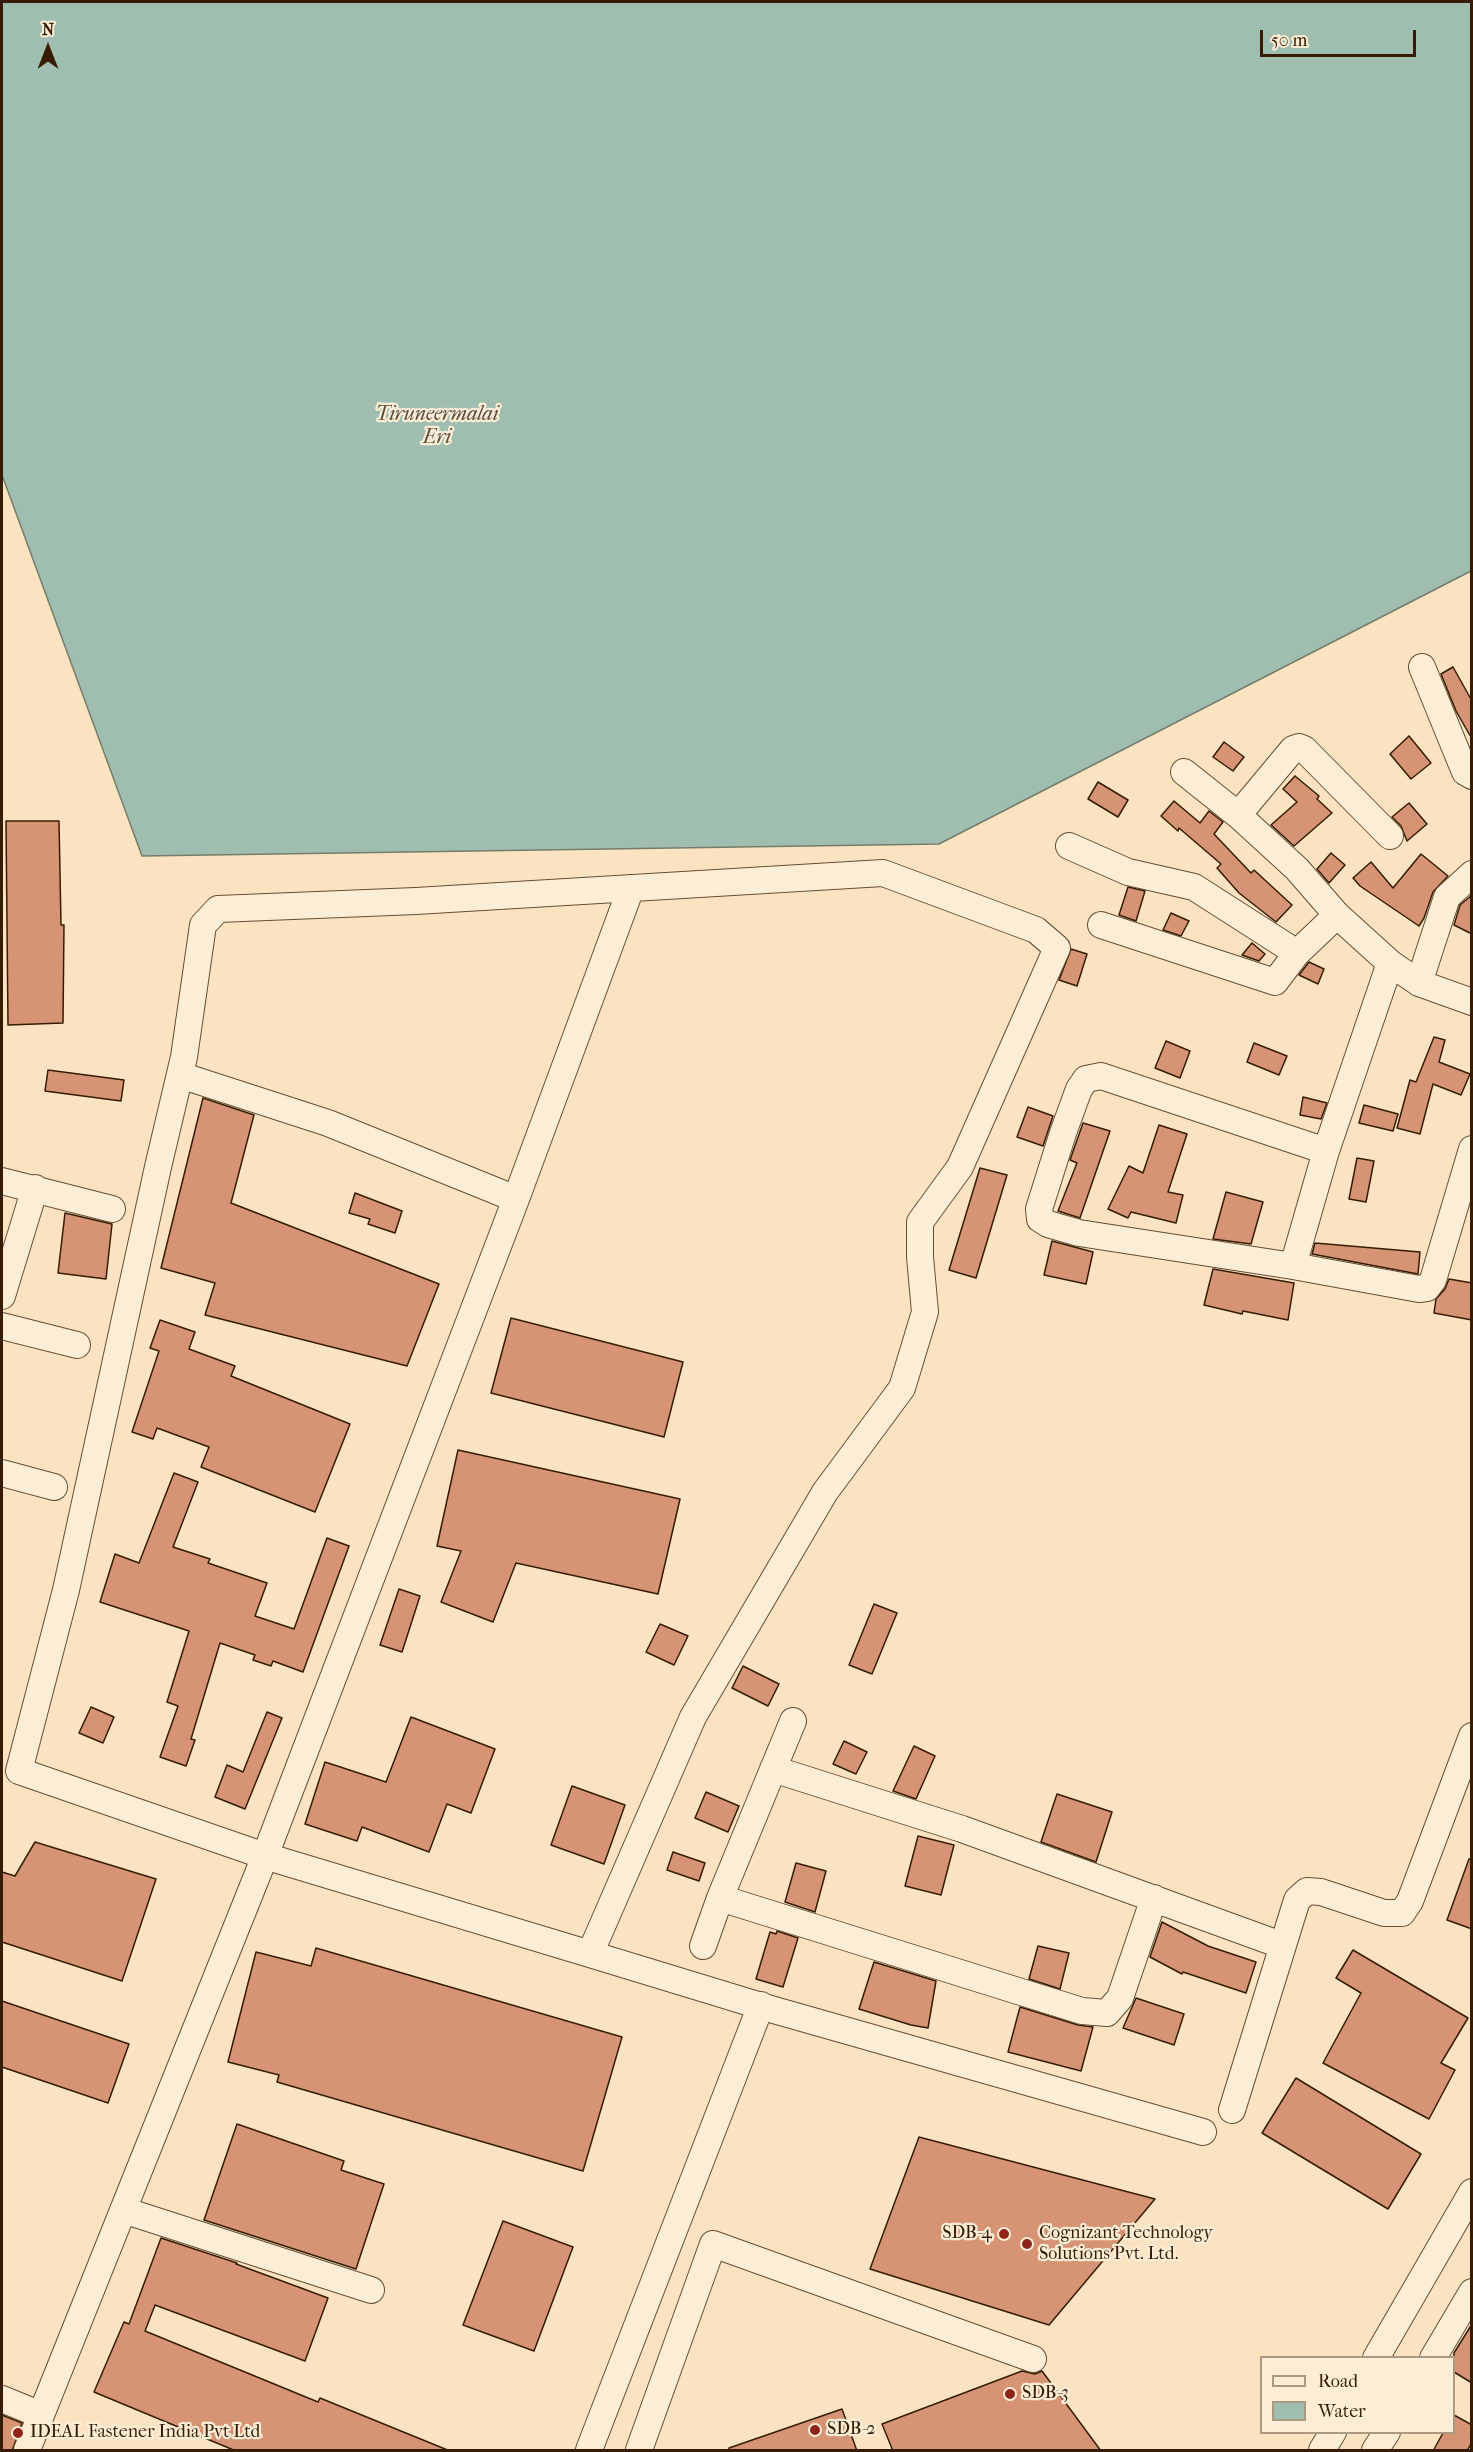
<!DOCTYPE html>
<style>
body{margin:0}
#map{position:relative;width:1473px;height:2452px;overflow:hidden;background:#fbe3c2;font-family:"IM FELL French Canon",serif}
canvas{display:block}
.frame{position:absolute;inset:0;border:3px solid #351c02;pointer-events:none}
.legend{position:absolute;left:1260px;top:2356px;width:195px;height:78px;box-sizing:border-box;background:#fcedd7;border:2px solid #ac9982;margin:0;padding:8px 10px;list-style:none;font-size:18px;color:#351c02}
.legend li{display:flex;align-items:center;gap:12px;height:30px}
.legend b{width:30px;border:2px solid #ac9982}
.north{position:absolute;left:18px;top:18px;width:60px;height:60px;-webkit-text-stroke:4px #fcedd7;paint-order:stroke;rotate:0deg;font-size:16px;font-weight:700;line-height:24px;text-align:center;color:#351c02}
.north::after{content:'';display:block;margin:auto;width:21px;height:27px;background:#351c02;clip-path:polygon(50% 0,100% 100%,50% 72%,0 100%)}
.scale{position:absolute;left:1260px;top:30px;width:156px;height:27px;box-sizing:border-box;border:3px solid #351c02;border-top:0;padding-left:8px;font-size:18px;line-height:21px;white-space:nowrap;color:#351c02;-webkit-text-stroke:4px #fcedd7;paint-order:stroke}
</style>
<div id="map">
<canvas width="1473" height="2452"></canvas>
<div class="frame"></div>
<ul class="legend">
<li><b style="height:8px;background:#fcedd7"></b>Road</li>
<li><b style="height:16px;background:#9fbeaf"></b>Water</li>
</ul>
<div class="north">N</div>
<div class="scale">50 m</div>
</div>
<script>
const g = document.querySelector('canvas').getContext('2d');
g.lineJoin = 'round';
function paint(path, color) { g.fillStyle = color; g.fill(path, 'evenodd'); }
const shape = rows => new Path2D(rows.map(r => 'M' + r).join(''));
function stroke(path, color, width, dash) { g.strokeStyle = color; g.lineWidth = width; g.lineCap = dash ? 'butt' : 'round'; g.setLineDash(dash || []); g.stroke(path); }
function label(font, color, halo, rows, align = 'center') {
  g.font = font + ' "IM FELL French Canon",serif'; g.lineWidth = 4.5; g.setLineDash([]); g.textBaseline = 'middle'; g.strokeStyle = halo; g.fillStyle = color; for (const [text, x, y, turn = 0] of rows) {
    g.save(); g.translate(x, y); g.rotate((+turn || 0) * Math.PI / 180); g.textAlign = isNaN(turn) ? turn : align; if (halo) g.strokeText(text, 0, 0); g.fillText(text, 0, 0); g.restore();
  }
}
const water = shape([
 [2,2,1471,2,1471,571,939,844,142,856,2,475,2,2]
]);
paint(water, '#9fbeaf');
stroke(water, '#757d6a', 1.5);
const building = shape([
 [1453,667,1472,701,1472,739,1456,711,1441,674,1453,667],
 [1409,736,1431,763,1411,779,1390,754,1409,736],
 [1224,742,1244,757,1233,771,1213,757,1224,742],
 [1295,776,1319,796,1317,799,1332,813,1294,846,1271,825,1297,802,1283,789,1295,776],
 [1098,782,1128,800,1118,817,1088,799,1098,782],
 [1174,801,1200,823,1209,811,1223,822,1214,834,1251,873,1254,870,1292,905,1276,922,1239,893,1217,868,1221,864,1179,828,1178,831,1161,816,1174,801],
 [1409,803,1427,824,1407,841,1401,826,1392,817,1409,803],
 [6,821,59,821,61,925,64,925,63,1023,8,1025,6,821],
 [1331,853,1345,865,1329,883,1317,869,1331,853],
 [1421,854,1448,876,1433,892,1424,918,1419,926,1360,886,1353,878,1371,862,1393,888,1421,854],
 [1128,887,1145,891,1136,921,1119,915,1128,887],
 [1472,895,1472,934,1454,925,1460,905,1472,895],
 [1171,913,1189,921,1181,936,1163,930,1171,913],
 [1252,943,1265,954,1259,961,1242,955,1252,943],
 [1071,949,1087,954,1077,986,1059,980,1071,949],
 [1309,962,1324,969,1318,984,1299,975,1309,962],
 [1434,1037,1445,1040,1439,1062,1470,1074,1461,1095,1433,1084,1420,1134,1397,1128,1410,1080,1416,1082,1434,1037],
 [1166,1041,1190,1051,1180,1078,1155,1068,1166,1041],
 [1254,1043,1287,1056,1279,1075,1247,1062,1254,1043],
 [48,1070,124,1080,121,1101,45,1091,48,1070],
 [1303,1097,1327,1103,1321,1119,1300,1115,1303,1097],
 [203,1098,254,1115,231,1203,439,1284,407,1366,205,1315,215,1283,161,1268,203,1098],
 [1364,1105,1398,1114,1393,1131,1359,1123,1364,1105],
 [1028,1107,1053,1116,1043,1146,1017,1137,1028,1107],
 [1083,1123,1110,1131,1080,1218,1058,1211,1077,1163,1070,1160,1083,1123],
 [1159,1125,1187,1134,1168,1192,1183,1195,1176,1223,1131,1212,1128,1218,1108,1209,1129,1166,1143,1173,1159,1125],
 [1357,1158,1374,1161,1366,1202,1349,1199,1357,1158],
 [980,1168,1007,1175,976,1278,949,1270,980,1168],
 [1226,1192,1263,1202,1251,1244,1213,1239,1226,1192],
 [355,1193,402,1211,395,1233,368,1224,370,1219,349,1213,355,1193],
 [65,1213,112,1224,106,1279,58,1273,65,1213],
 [1052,1241,1093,1252,1086,1284,1044,1275,1052,1241],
 [1315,1243,1420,1252,1418,1274,1312,1254,1315,1243],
 [1213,1269,1294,1283,1288,1320,1243,1311,1242,1314,1204,1305,1213,1269],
 [1449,1279,1472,1283,1472,1320,1434,1313,1436,1299,1445,1289,1449,1279],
 [511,1318,683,1362,664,1437,491,1393,511,1318],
 [160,1320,195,1332,189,1349,235,1366,231,1376,350,1424,315,1512,201,1467,209,1447,157,1428,153,1439,132,1432,159,1351,150,1348,160,1320],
 [458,1450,680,1499,658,1594,516,1563,493,1622,441,1602,461,1551,437,1546,458,1450],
 [174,1473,198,1482,173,1547,210,1559,208,1563,267,1583,255,1616,294,1629,327,1538,349,1546,303,1672,273,1661,271,1666,253,1660,255,1655,220,1643,191,1739,195,1740,186,1766,160,1757,178,1706,167,1702,189,1631,100,1602,115,1554,139,1563,174,1473],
 [399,1589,420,1596,402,1652,380,1645,399,1589],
 [874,1604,897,1613,872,1674,849,1665,874,1604],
 [660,1624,688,1636,674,1665,646,1652,660,1624],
 [743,1666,779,1684,768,1706,732,1688,743,1666],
 [91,1707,114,1717,103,1743,79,1733,91,1707],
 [267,1712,282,1718,245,1809,215,1797,227,1765,243,1772,267,1712],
 [411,1717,495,1749,471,1813,447,1804,429,1852,362,1827,357,1841,305,1824,325,1762,386,1782,411,1717],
 [844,1741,867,1752,856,1774,833,1764,844,1741],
 [914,1746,935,1756,916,1799,893,1791,914,1746],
 [572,1786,625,1805,604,1864,551,1845,572,1786],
 [706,1792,739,1806,728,1832,695,1818,706,1792],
 [1057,1794,1112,1812,1096,1862,1041,1842,1057,1794],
 [918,1836,954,1845,941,1895,905,1886,918,1836],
 [35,1842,156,1879,122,1981,2,1942,2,1872,15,1876,35,1842],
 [673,1852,705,1863,699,1881,667,1870,673,1852],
 [1469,1859,1472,1859,1472,1929,1447,1920,1469,1859],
 [796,1863,826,1871,815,1912,785,1902,796,1863],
 [1162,1922,1208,1946,1256,1962,1246,1993,1183,1972,1182,1974,1150,1957,1162,1922],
 [777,1931,798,1938,783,1987,756,1979,770,1932,776,1934,777,1931],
 [1038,1946,1069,1953,1060,1989,1029,1979,1038,1946],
 [316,1948,622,2037,583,2171,277,2082,279,2075,228,2062,256,1952,311,1966,316,1948],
 [1353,1950,1468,2018,1441,2063,1455,2070,1429,2119,1323,2063,1361,1993,1336,1978,1353,1950],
 [874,1962,936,1981,928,2028,911,2025,859,2009,874,1962],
 [1136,1998,1184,2014,1174,2045,1123,2028,1136,1998],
 [2,2001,129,2044,108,2103,2,2067,2,2001],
 [1020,2007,1078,2025,1093,2027,1081,2071,1008,2052,1020,2007],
 [1296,2078,1421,2154,1388,2209,1262,2133,1296,2078],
 [237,2124,344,2161,341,2170,384,2184,356,2269,204,2220,237,2124],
 [919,2137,1155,2199,1049,2325,870,2269,919,2137],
 [503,2221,573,2247,534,2351,463,2325,503,2221],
 [161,2238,237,2263,236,2264,328,2298,305,2361,155,2305,145,2331,318,2402,320,2398,450,2451,236,2451,94,2392,124,2322,129,2324,161,2238],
 [1472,2324,1472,2383,1454,2372,1454,2353,1472,2324],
 [1022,2371,1035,2374,1042,2371,1101,2451,893,2451,882,2424,1022,2371],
 [842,2409,857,2451,729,2451,729,2448,842,2409],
 [2,2415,22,2423,12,2451,2,2451,2,2415],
 [1454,2415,1472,2425,1472,2442,1467,2451,1433,2451,1443,2433,1454,2433,1454,2415]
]);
paint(building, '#d69475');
stroke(building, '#351c02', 1.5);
const minor = shape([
 [1422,667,1465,772,1472,776],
 [1184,772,1238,815,1297,869,1337,915,1390,963,1419,983,1472,1002],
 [1238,815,1293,749,1299,747,1304,749,1390,836],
 [1069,846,1128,872,1194,887,1297,953],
 [1101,925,1275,982,1297,953,1337,915],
 [1419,983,1447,897,1472,874],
 [180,1075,328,1123,516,1199],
 [1326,1151,1101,1076,1086,1079,1079,1089,1063,1133,1039,1209,1040,1219,1048,1224,1079,1233,1293,1266,1419,1289,1427,1288,1433,1280,1472,1149],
 [2,1181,112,1209],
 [1293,1266,1326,1151,1390,963],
 [2,1296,35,1188],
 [2,1326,77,1345],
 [2,1473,54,1487],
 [793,1721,720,1898,1082,2011,1107,2013,1120,1998,1154,1898],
 [773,1769,962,1829,1281,1945],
 [703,1946,720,1898],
 [590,1954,693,1717,825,1492,902,1388,925,1312,920,1257,920,1222,960,1167,1057,948,1036,930,883,873,416,901,218,909,203,925,184,1057,158,1167,66,1590,19,1771,265,1856,590,1954,774,2010,1203,2132],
 [1232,2110,1297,1900,1307,1891,1321,1892,1384,1913,1402,1913,1410,1901,1472,1736],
 [123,2210,371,2290],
 [1376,2358,1472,2192],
 [1433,2358,1472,2292],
 [2,2399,41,2415],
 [27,2450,265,1856,516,1199,631,888],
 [589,2450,761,2005],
 [639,2450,713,2244,1033,2359],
 [1322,2450,1333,2432],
 [1375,2450,1387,2432]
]);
stroke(minor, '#664e32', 28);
stroke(minor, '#fcedd7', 26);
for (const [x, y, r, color] of [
 [1004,2234,6,"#8f2418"],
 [1027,2244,6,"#8f2418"],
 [1010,2394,6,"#8f2418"],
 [815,2430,6,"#8f2418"],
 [18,2433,6,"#8f2418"]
]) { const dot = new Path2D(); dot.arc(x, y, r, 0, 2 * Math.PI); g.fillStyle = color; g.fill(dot); stroke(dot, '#fcedd7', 2); }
label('18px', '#351c02', '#fcedd7', [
 ["SDB-4",992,2234,"right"],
 ["Cognizant Technology",1039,2234],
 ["Solutions Pvt. Ltd.",1039,2255],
 ["SDB-3",1022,2394],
 ["SDB-2",827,2430],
 ["IDEAL Fastener India Pvt Ltd",30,2433]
], 'left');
label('italic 20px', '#554d36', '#fcedd7', [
 ["Tiruneermalai",437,415],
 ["Eri",437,438]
]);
</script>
